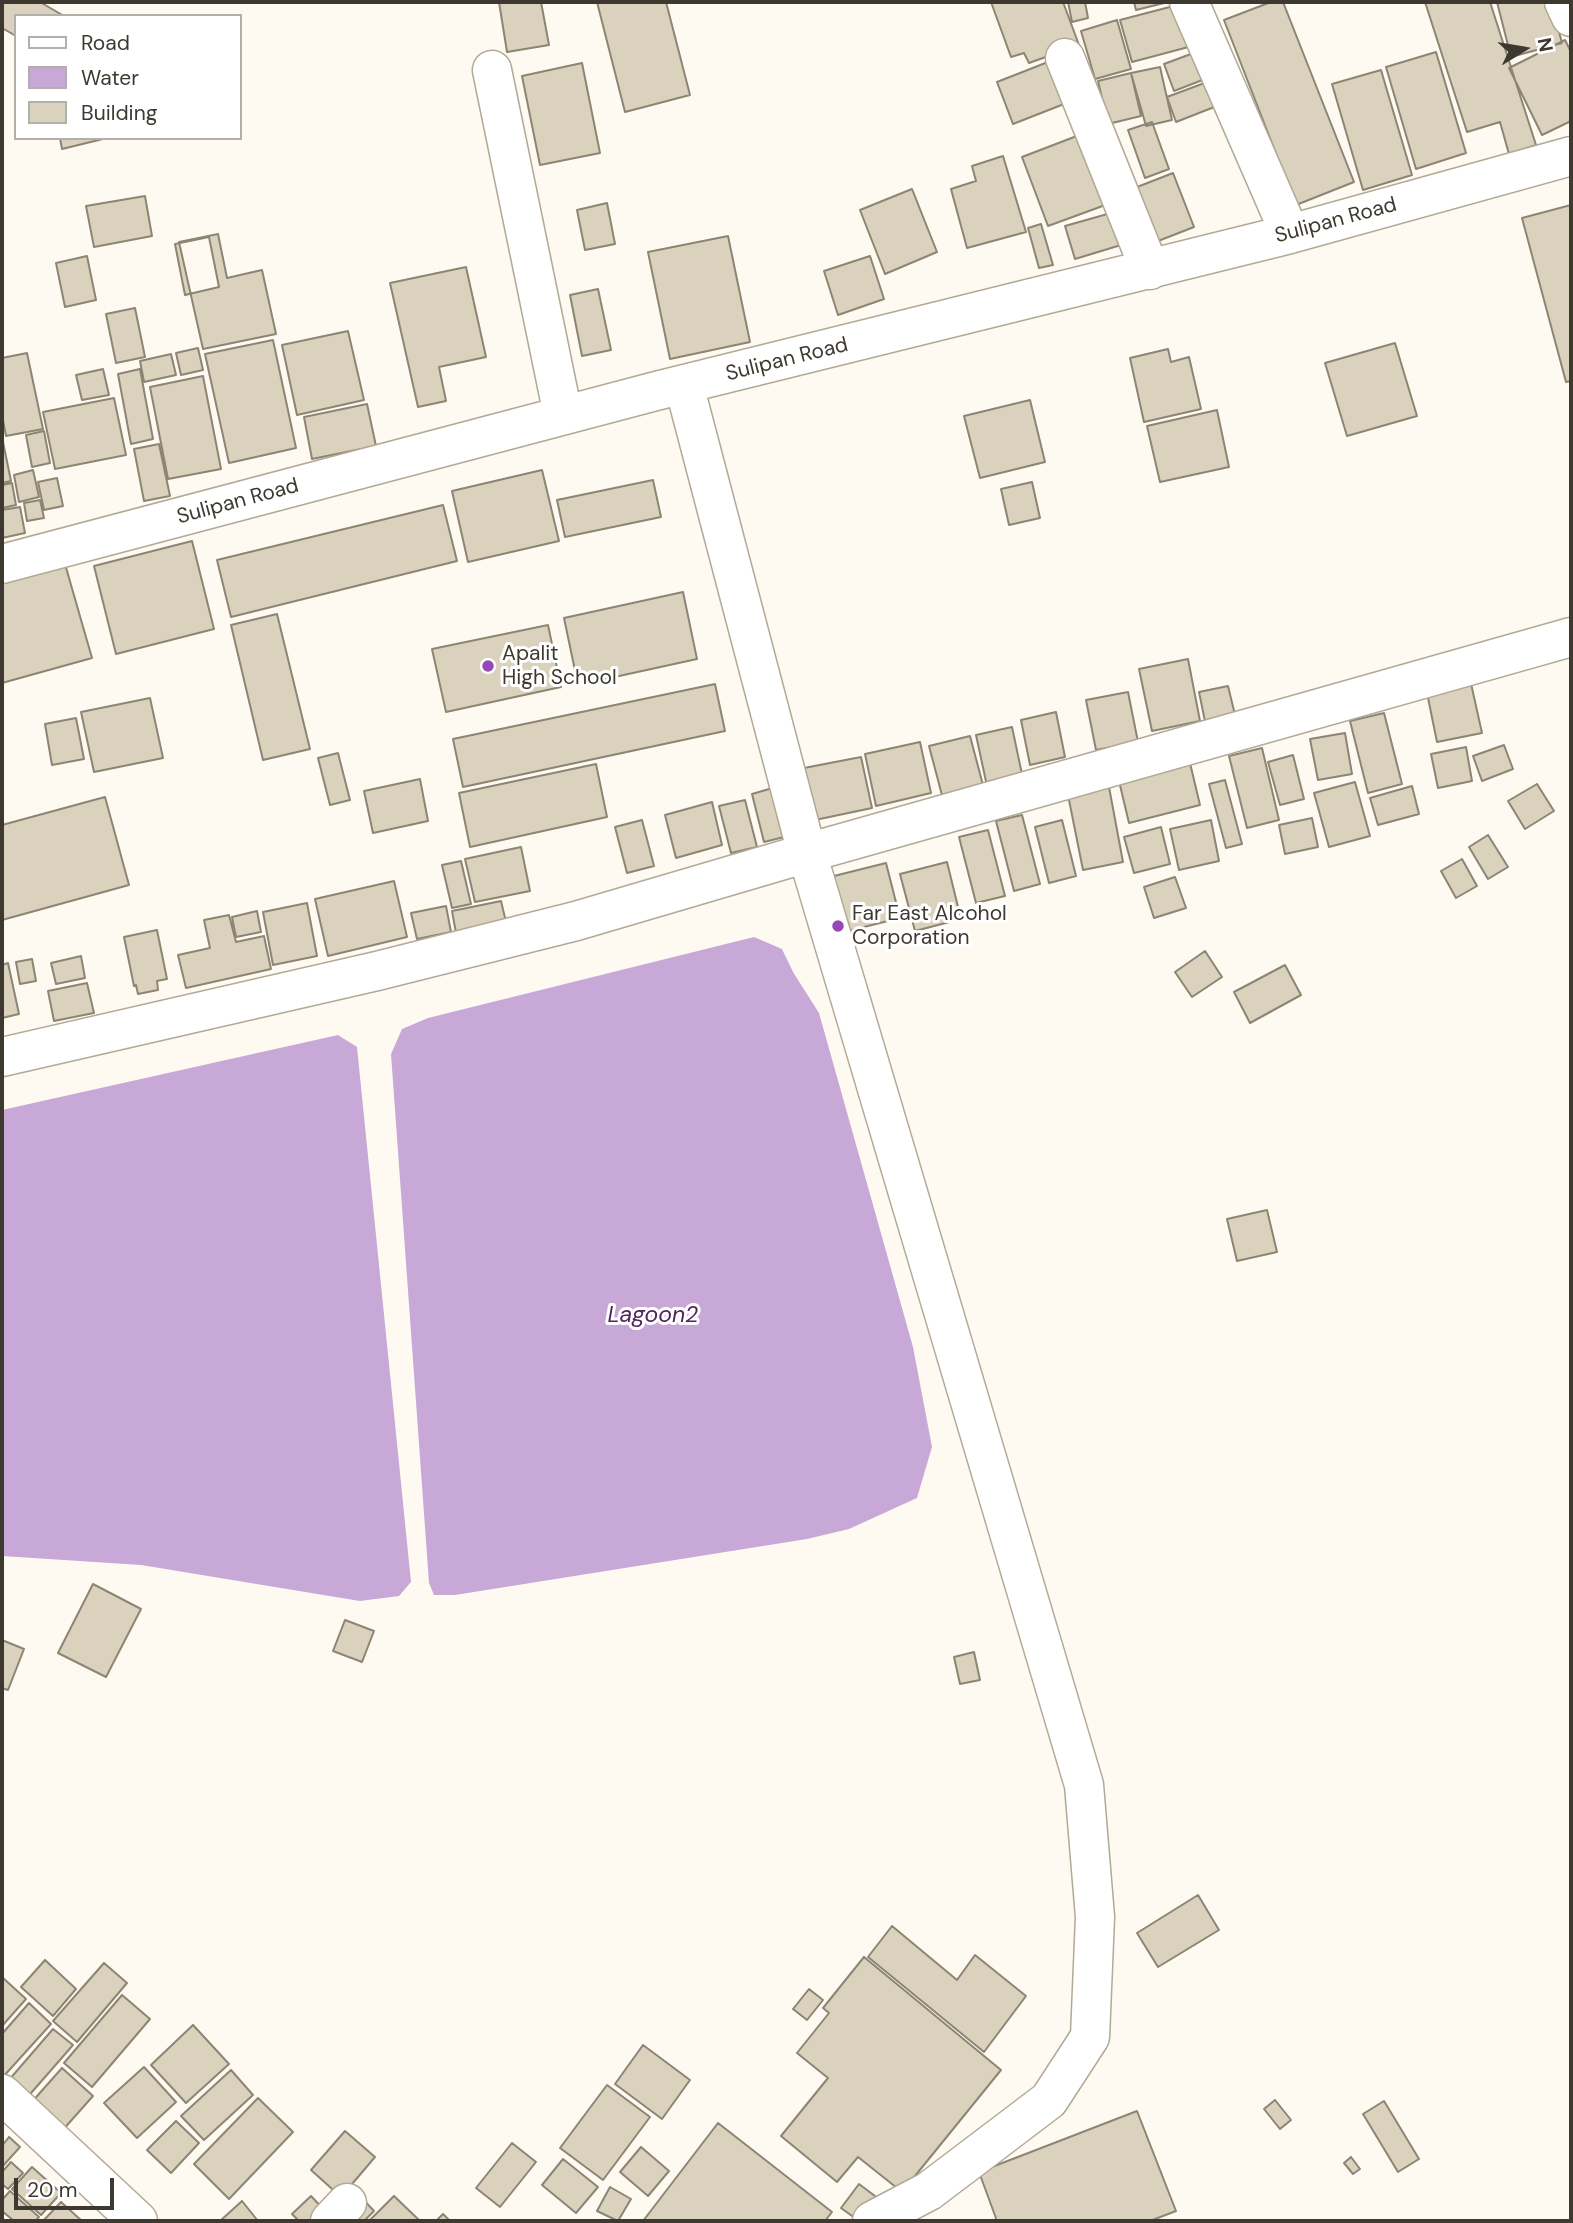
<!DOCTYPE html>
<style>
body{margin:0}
#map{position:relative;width:1573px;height:2223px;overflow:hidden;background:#fefaf2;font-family:"DM Sans",sans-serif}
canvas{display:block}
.frame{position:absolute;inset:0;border:4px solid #3d3931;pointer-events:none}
.legend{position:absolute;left:14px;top:14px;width:228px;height:126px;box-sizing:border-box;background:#fff;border:2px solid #b1b0ad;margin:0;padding:9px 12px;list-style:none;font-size:21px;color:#3d3931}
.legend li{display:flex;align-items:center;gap:14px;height:35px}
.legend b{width:35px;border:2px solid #b1b0ad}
.north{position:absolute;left:1489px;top:14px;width:70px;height:70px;-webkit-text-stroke:5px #fff;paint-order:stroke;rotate:79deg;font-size:19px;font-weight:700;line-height:28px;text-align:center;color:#3d3931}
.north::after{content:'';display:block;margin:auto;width:24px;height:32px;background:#3d3931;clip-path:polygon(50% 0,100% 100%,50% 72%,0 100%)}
.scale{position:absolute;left:14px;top:2178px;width:100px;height:32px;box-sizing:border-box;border:4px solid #3d3931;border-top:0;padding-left:9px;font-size:21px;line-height:24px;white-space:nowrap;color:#3d3931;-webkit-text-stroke:5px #fff;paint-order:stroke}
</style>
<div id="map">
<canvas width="1573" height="2223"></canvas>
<div class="frame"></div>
<ul class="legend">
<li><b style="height:9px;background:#fff"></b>Road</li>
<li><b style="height:19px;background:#c8a8d6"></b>Water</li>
<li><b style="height:19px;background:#dbd2be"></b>Building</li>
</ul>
<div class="north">N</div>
<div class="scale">20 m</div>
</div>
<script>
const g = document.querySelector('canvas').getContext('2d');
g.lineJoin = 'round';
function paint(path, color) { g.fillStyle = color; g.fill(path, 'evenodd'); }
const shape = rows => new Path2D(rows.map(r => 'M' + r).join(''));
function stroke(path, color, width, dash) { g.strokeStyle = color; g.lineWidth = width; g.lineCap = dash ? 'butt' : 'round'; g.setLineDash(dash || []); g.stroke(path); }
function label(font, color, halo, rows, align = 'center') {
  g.font = font + ' "DM Sans",sans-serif'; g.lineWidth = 6; g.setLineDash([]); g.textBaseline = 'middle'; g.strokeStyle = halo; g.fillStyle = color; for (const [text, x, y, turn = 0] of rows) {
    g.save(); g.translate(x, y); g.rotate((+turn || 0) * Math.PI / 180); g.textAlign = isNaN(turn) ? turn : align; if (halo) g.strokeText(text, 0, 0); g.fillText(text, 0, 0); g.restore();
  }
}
paint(shape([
 [754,937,782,949,793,972,819,1013,913,1347,932,1447,917,1498,849,1529,807,1539,455,1595,434,1595,429,1583,391,1054,402,1029,428,1018],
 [338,1035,357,1047,411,1582,399,1596,360,1601,141,1565,2,1556,2,1110]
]), '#c8a8d6');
const building = shape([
 [2,2,40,2,64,16,16,16,16,36,2,28,2,2],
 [499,2,541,2,549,45,507,52,499,2],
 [597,2,666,2,690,95,625,112,597,2],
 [991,2,1063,2,1079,45,1029,63,1024,53,1011,57,991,2],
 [1068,2,1085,2,1088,18,1072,22,1068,2],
 [1134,2,1168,2,1136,10,1134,2],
 [1271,2,1283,2,1354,182,1296,205,1224,20,1271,2],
 [1425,2,1490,2,1536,145,1509,154,1500,122,1467,132,1425,2],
 [1497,2,1551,2,1562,43,1511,57,1497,2],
 [1185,3,1196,45,1132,62,1120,20,1185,3],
 [1117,20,1131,69,1095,79,1081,31,1117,20],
 [1565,40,1571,52,1571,121,1542,135,1509,68,1565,40],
 [1207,48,1218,74,1174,91,1164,64,1207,48],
 [1436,52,1466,153,1416,169,1386,67,1436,52],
 [1048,62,1064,104,1013,124,997,82,1048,62],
 [582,63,600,153,540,165,522,76,582,63],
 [1160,67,1172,120,1146,126,1131,73,1160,67],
 [1381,70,1412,175,1363,190,1332,84,1381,70],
 [1131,73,1141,116,1108,124,1098,81,1131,73],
 [1218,78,1227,102,1176,122,1167,97,1218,78],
 [1152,122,1169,169,1145,178,1128,130,1152,122],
 [1082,134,1108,204,1048,226,1022,157,1082,134],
 [60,138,107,138,62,149,60,138],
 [1003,156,1026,232,967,248,951,189,976,181,972,166,1003,156],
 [1173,173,1194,227,1153,243,1132,189,1173,173],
 [912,189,937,252,885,274,860,210,912,189],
 [145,196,152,236,94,247,86,206,145,196],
 [607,203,615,244,585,250,577,210,607,203],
 [1571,205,1571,381,1566,382,1522,218,1571,205],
 [1111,213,1121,245,1075,259,1065,226,1111,213],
 [1041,224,1053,265,1039,268,1028,228,1041,224],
 [218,234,227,278,262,270,276,334,203,349,179,242,218,234],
 [728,236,750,342,670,359,648,252,728,236],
 [209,237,219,287,185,295,175,244,209,237],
 [87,256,96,300,65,307,56,263,87,256],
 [870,256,884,299,838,315,824,271,870,256],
 [466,267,486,357,439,367,446,401,418,407,390,283,466,267],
 [598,289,611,350,582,356,570,295,598,289],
 [135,308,145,357,116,363,106,314,135,308],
 [348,331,364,400,297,415,282,345,348,331],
 [273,340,296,448,229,463,205,354,273,340],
 [1395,343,1417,416,1347,436,1325,363,1395,343],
 [198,348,203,370,181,375,176,353,198,348],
 [1168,349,1171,362,1189,357,1201,409,1144,422,1130,358,1168,349],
 [27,353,43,429,6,436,2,415,2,358,27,353],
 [171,354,176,375,144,382,140,361,171,354],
 [103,369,109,395,82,400,76,375,103,369],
 [140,369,153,439,131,444,118,374,140,369],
 [203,376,221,469,168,479,150,387,203,376],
 [114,398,126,455,55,469,43,412,114,398],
 [1030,400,1045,462,980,478,964,416,1030,400],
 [367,404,376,446,312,459,304,417,367,404],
 [1217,410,1229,467,1160,482,1147,426,1217,410],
 [44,431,50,463,32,467,26,435,44,431],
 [2,437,11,481,2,483,2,437],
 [159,444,170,496,144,501,134,449,159,444],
 [33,470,39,497,19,502,14,475,33,470],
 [542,470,559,541,468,562,452,491,542,470],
 [57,478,63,506,44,510,38,482,57,478],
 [653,480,661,517,565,537,557,500,653,480],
 [1032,482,1040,518,1009,525,1001,489,1032,482],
 [12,483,16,505,2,508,2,485,12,483],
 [40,500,44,518,27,521,24,503,40,500],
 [443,505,457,561,231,617,217,560,443,505],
 [20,507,25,533,2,538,2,510,20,507],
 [192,541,214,629,116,654,94,566,192,541],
 [65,564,92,658,2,683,2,581,65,564],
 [683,592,697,659,578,685,564,618,683,592],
 [277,614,310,749,263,760,231,625,277,614],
 [548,625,561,687,446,712,432,649,548,625],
 [1188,659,1200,721,1152,731,1139,669,1188,659],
 [1470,679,1482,733,1437,742,1426,688,1470,679],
 [715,684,725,731,463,787,453,739,715,684],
 [1228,686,1236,719,1206,726,1199,692,1228,686],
 [1128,692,1138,742,1096,750,1086,700,1128,692],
 [150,698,163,758,94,772,81,712,150,698],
 [1056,712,1065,757,1030,765,1021,720,1056,712],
 [1384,713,1402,784,1368,793,1350,721,1384,713],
 [76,718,84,759,52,765,45,724,76,718],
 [1012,727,1023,779,987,786,976,735,1012,727],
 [1345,733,1352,774,1318,780,1310,739,1345,733],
 [970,736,984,789,943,799,929,746,970,736],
 [920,742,931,793,876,806,865,754,920,742],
 [1504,745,1513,769,1482,781,1473,756,1504,745],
 [1466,747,1472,781,1438,788,1431,754,1466,747],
 [1262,748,1279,820,1247,828,1229,756,1262,748],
 [338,753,350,800,330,805,318,758,338,753],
 [1293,755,1304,799,1280,805,1268,762,1293,755],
 [861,757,872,808,815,820,804,768,861,757],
 [1190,763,1200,805,1129,823,1119,781,1190,763],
 [596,764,607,817,470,847,459,793,596,764],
 [420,779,428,821,373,833,364,791,420,779],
 [1225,780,1242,844,1226,848,1209,784,1225,780],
 [1355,782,1370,836,1329,847,1314,793,1355,782],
 [1537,784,1554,811,1525,829,1508,801,1537,784],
 [1412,786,1419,814,1378,825,1370,798,1412,786],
 [776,787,788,836,764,842,752,794,776,787],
 [1109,787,1123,862,1083,870,1068,795,1109,787],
 [105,797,129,885,2,920,2,825,105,797],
 [745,800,757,847,731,853,719,806,745,800],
 [712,802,722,845,676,858,665,815,712,802],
 [1022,815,1040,884,1014,891,996,821,1022,815],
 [1312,818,1318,847,1285,854,1279,825,1312,818],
 [642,820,654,866,627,873,615,827,642,820],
 [1062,820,1076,876,1049,883,1035,827,1062,820],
 [1211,820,1219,861,1179,870,1170,829,1211,820],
 [1161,827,1170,864,1134,873,1124,837,1161,827],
 [988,830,1005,896,976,903,959,837,988,830],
 [1488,835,1508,867,1488,879,1469,847,1488,835],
 [521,847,530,891,475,902,465,859,521,847],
 [1462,859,1477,886,1456,898,1441,871,1462,859],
 [461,861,471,904,452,908,442,865,461,861],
 [947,862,961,919,915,931,900,874,947,862],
 [886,863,900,918,844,932,830,877,886,863],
 [1175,877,1186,908,1154,918,1144,887,1175,877],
 [394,881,407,937,328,956,315,899,394,881],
 [501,901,506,922,456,933,452,911,501,901],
 [307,903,317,956,273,965,263,912,307,903],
 [446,906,451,932,417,939,411,913,446,906],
 [257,911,261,932,236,937,232,917,257,911],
 [229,915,236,942,264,936,271,969,186,988,178,955,210,948,204,920,229,915],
 [157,930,167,979,157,981,158,990,138,994,136,985,134,986,124,937,157,930],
 [1205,951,1222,977,1192,997,1175,972,1205,951],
 [81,956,85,978,56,984,51,963,81,956],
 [32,959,36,981,20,984,16,962,32,959],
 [8,963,19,1014,2,1018,2,965,8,963],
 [1285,965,1301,995,1250,1023,1234,992,1285,965],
 [87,983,94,1013,54,1021,48,991,87,983],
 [1267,1210,1277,1252,1237,1261,1227,1219,1267,1210],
 [93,1584,141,1609,106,1677,58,1653,93,1584],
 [345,1620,374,1631,362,1662,333,1651,345,1620],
 [2,1640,24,1649,8,1690,2,1688,2,1640],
 [974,1652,980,1680,960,1684,954,1657,974,1652],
 [1198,1895,1219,1930,1158,1967,1137,1933,1198,1895],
 [892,1926,957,1980,975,1955,1026,1996,984,2052,868,1957,892,1926],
 [864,1957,1001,2070,902,2192,858,2157,837,2182,781,2136,828,2078,797,2053,829,2013,823,2008,864,1957],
 [45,1960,76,1989,53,2016,21,1987,45,1960],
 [104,1963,127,1983,77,2042,53,2021,104,1963],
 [2,1977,26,1999,2,2026,2,1977],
 [809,1989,823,2000,807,2020,793,2009,809,1989],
 [122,1995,150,2019,92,2087,64,2063,122,1995],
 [29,2003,51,2024,2,2078,2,2034,29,2003],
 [193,2025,229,2064,186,2103,151,2065,193,2025],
 [53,2029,73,2045,18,2108,2,2088,53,2029],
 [643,2045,690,2080,662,2119,615,2084,643,2045],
 [144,2067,176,2102,137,2138,104,2103,144,2067],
 [62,2068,93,2096,53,2141,22,2113,62,2068],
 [231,2070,253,2095,204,2140,181,2116,231,2070],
 [607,2085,650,2117,603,2180,560,2148,607,2085],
 [258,2098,293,2132,229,2199,194,2164,258,2098],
 [1275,2100,1291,2120,1280,2129,1264,2109,1275,2100],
 [1384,2101,1419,2159,1398,2172,1363,2114,1384,2101],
 [1137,2111,1176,2211,1150,2221,997,2221,979,2172,1137,2111],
 [176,2121,199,2143,171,2173,147,2150,176,2121],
 [718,2123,832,2212,825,2221,643,2221,718,2123],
 [345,2131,375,2157,341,2197,311,2170,345,2131],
 [9,2137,20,2147,2,2167,2,2146,9,2137],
 [512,2143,536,2162,500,2207,476,2188,512,2143],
 [641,2147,669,2171,648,2196,620,2172,641,2147],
 [1351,2157,1360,2169,1353,2174,1344,2163,1351,2157],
 [563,2159,598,2187,576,2213,542,2185,563,2159],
 [11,2162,23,2173,8,2189,2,2184,2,2172,11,2162],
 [32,2167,61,2193,41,2215,12,2189,32,2167],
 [859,2184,879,2199,859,2221,841,2208,859,2184],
 [610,2187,631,2199,618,2221,597,2211,610,2187],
 [10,2191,39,2217,35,2221,14,2221,2,2211,2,2200,10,2191],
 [359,2195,374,2211,364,2221,334,2221,359,2195],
 [311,2196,329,2215,323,2221,299,2221,292,2214,311,2196],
 [394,2196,420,2221,369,2221,394,2196],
 [242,2201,258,2221,220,2221,242,2201],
 [61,2202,82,2221,43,2221,61,2202],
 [443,2214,450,2221,436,2221,443,2214]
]);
paint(building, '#dbd2be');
stroke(building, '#8d8573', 2);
const minor = shape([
 [1189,2,1290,234],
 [1564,2,1571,17],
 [1065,58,1150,270],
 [492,70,563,415],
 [684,385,807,853,1084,1785,1095,1917,1090,2037,1049,2100,929,2191,872,2221],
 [2,564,656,391,1290,234,1571,156],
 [2,1057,377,971,576,921,807,853,1571,637],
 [2,2094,138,2221],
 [330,2221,347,2203]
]);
stroke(minor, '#b2a996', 41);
stroke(minor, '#fff', 38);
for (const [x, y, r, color] of [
 [488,666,7,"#9847b7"],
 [838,926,7,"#9847b7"]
]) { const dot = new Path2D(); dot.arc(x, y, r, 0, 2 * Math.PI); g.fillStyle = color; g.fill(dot); stroke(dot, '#fff', 2.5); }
label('21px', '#3d3931', '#fff', [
 ["Sulipan Road",1336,221,-15],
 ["Sulipan Road",787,360,-14],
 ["Sulipan Road",238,502,-15]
]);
label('21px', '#3d3931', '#fff', [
 ["Apalit",502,654],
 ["High School",502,678],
 ["Far East Alcohol",852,914],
 ["Corporation",852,938]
], 'left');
label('italic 23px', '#4e265e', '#fff', [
 ["Lagoon2",653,1316]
]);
</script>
